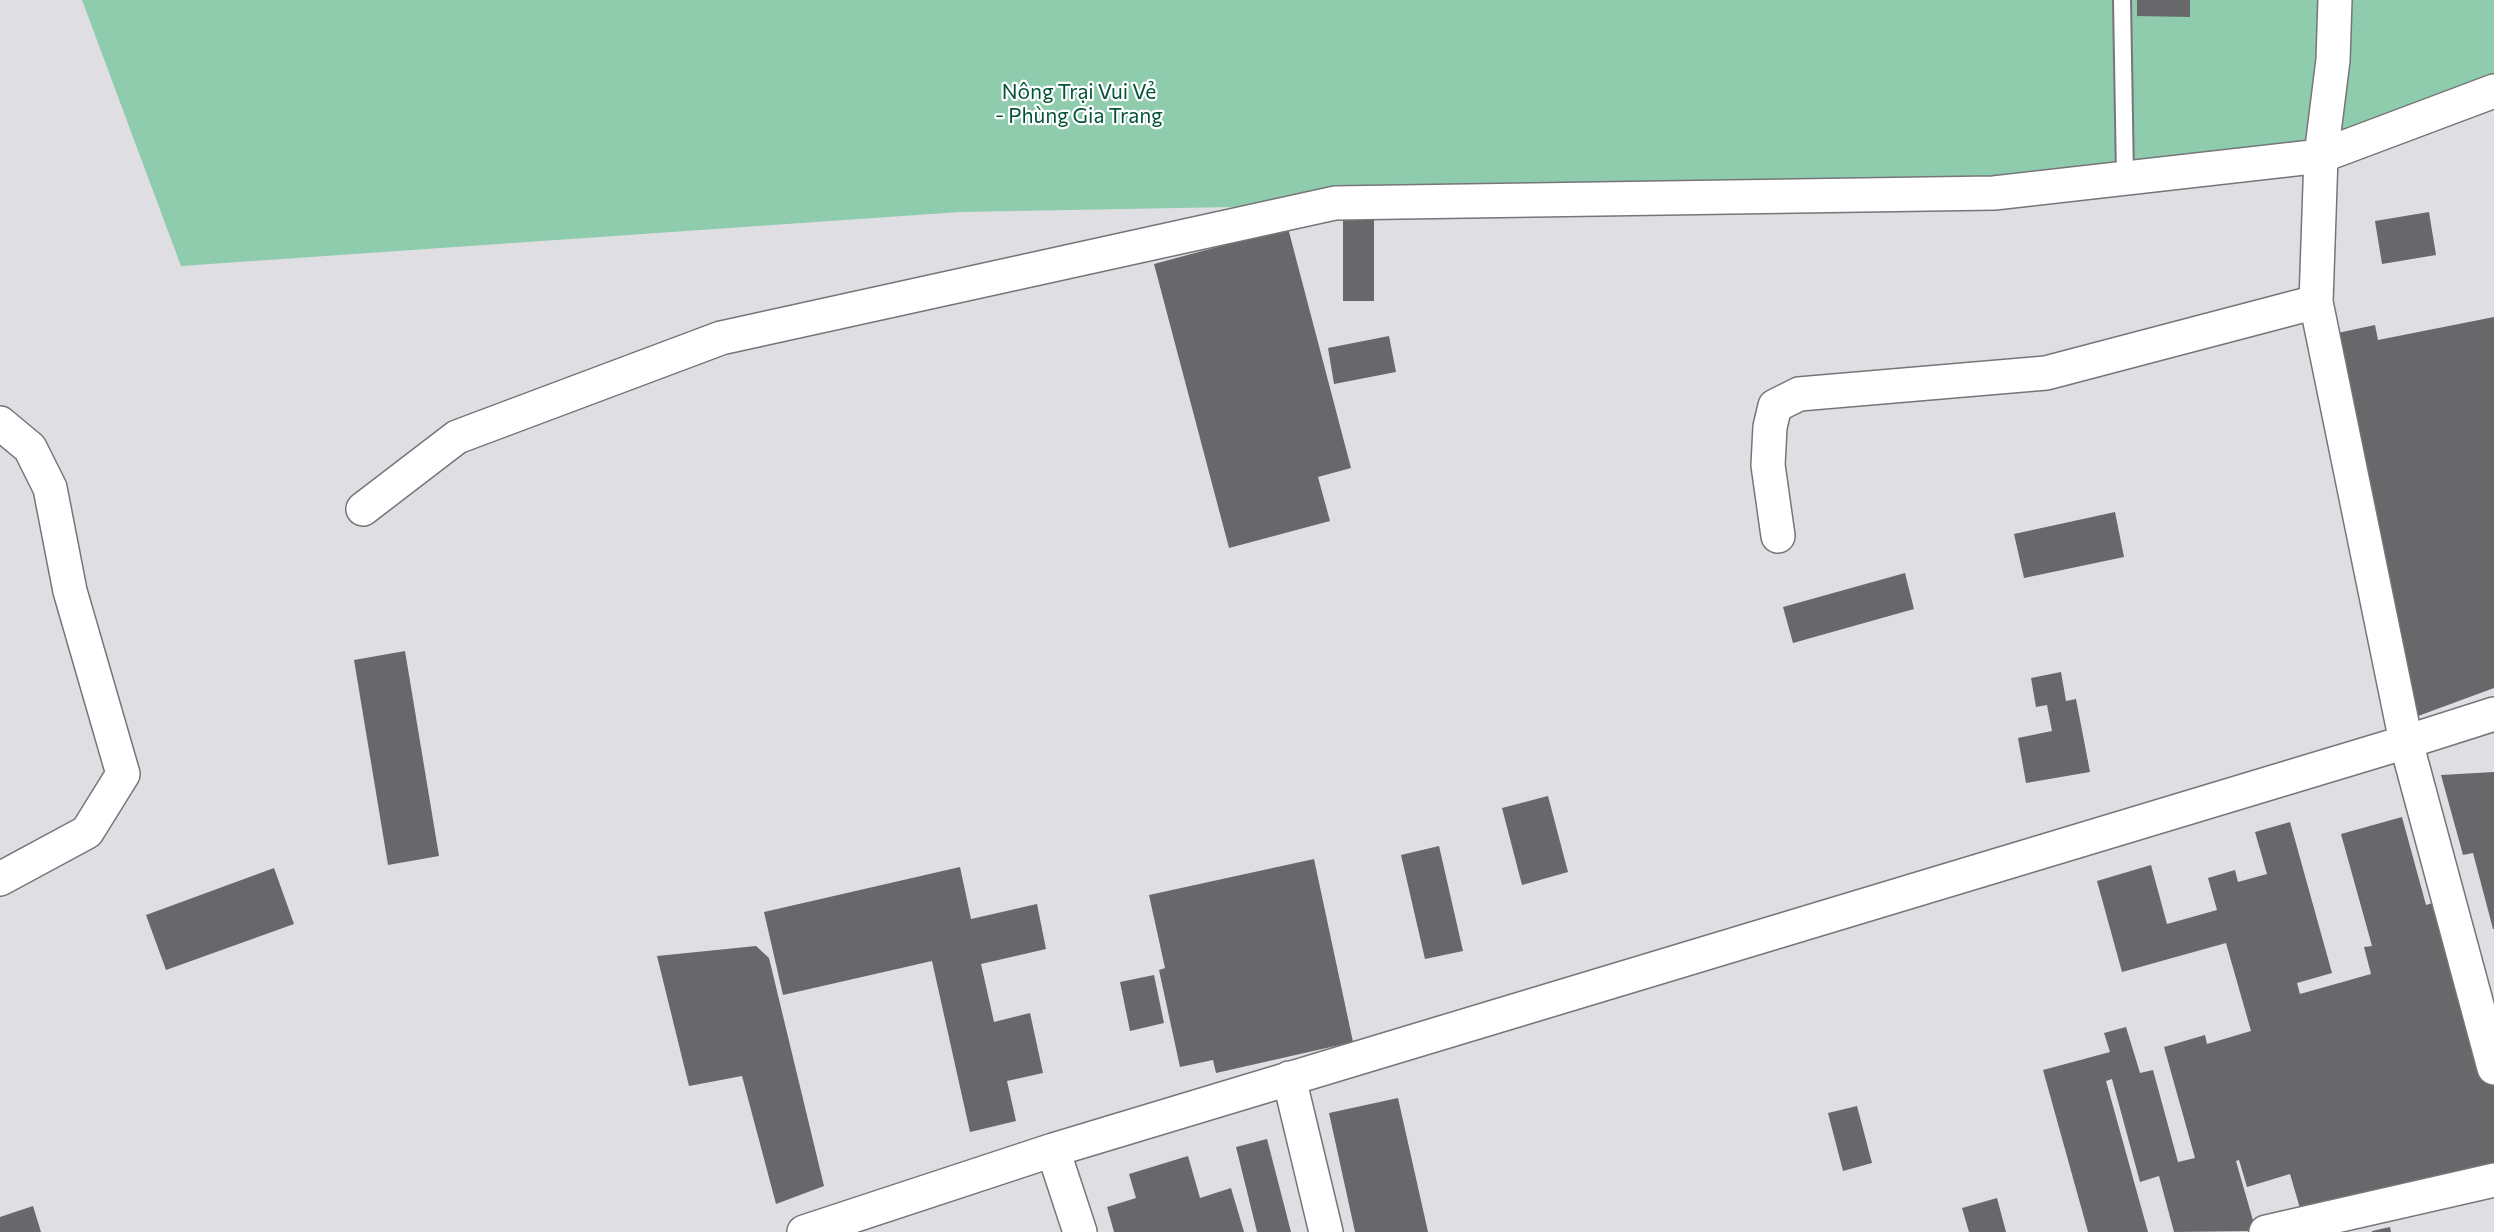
<!DOCTYPE html>
<meta charset="utf-8">
<style>
body{margin:0}
canvas{display:block;background:#dfdee2}
</style>
<canvas width="2494" height="1232"></canvas>
<script>
const g = document.querySelector('canvas').getContext('2d');
g.lineJoin = 'round';
function paint(path, color) { g.fillStyle = color; g.fill(path, 'evenodd'); }
const shape = rows => new Path2D(rows.map(r => 'M' + r).join(''));
function stroke(path, color, width, dash) { g.strokeStyle = color; g.lineWidth = width; g.lineCap = dash ? 'butt' : 'round'; g.setLineDash(dash || []); g.stroke(path); }
function label(font, color, halo, rows, align = 'center') {
  g.font = font + ' Commissioner,sans-serif'; g.lineWidth = 4.5; g.setLineDash([]); g.textBaseline = 'middle'; g.strokeStyle = halo; g.fillStyle = color; for (const [text, x, y, turn = 0] of rows) {
    g.save(); g.translate(x, y); g.rotate((+turn || 0) * Math.PI / 180); g.textAlign = isNaN(turn) ? turn : align; if (halo) g.strokeText(text, 0, 0); g.fillText(text, 0, 0); g.restore();
  }
}
paint(shape([
 [82,0,2494,0,2494,91,2321,156,1994,193,960,212,181,266]
]), '#8fcbad');
paint(shape([
 [2137,0,2190,0,2190,17,2137,16],
 [2429,212,2436,255,2382,264,2375,221],
 [1374,215,1374,301,1343,301,1343,216],
 [1288,228,1351,468,1318,477,1330,521,1229,548,1154,264],
 [2494,317,2494,688,2410,719,2328,335,2375,325,2378,340],
 [1389,336,1396,372,1334,384,1328,348],
 [2115,512,2124,557,2024,578,2014,534],
 [1905,573,1914,609,1793,643,1783,607],
 [405,651,439,856,388,865,354,660],
 [2061,672,2066,701,2076,699,2090,772,2026,783,2018,738,2052,731,2047,705,2036,707,2031,678],
 [2494,772,2494,929,2493,929,2473,853,2463,855,2441,775],
 [1548,796,1568,872,1522,885,1502,808],
 [2402,817,2426,905,2442,900,2494,1077,2494,1174,2304,1222,2290,1174,2247,1187,2239,1160,2236,1161,2256,1231,2174,1232,2159,1176,2140,1182,2112,1079,2106,1081,2148,1232,2088,1232,2043,1070,2110,1052,2104,1033,2126,1027,2140,1073,2153,1070,2178,1162,2195,1158,2164,1047,2205,1035,2207,1044,2251,1031,2226,943,2122,972,2097,881,2151,865,2167,924,2217,910,2208,878,2235,870,2238,882,2267,874,2255,832,2290,822,2332,973,2297,983,2300,994,2371,974,2364,947,2372,946,2341,834],
 [1439,846,1463,951,1425,959,1401,855],
 [1314,859,1353,1042,1216,1073,1213,1060,1180,1067,1159,970,1165,968,1149,895],
 [960,867,971,919,1037,904,1046,949,981,964,994,1022,1030,1013,1043,1073,1007,1081,1016,1121,970,1132,932,961,783,995,764,912],
 [274,868,294,924,166,970,146,915],
 [756,946,769,958,824,1186,776,1204,742,1076,689,1086,657,956],
 [1154,975,1164,1023,1130,1031,1120,982],
 [1398,1098,1428,1232,1355,1232,1329,1113],
 [1857,1106,1872,1163,1843,1171,1828,1113],
 [1267,1139,1291,1232,1257,1232,1236,1147],
 [1188,1156,1200,1198,1231,1188,1244,1232,1114,1232,1107,1207,1136,1198,1129,1174],
 [1997,1198,2006,1232,1969,1232,1962,1208],
 [33,1206,41,1232,0,1232,0,1217],
 [2390,1227,2391,1232,2372,1232,2372,1231]
]), '#68676a');
const service = shape([
 [2122,0,2125,177]
]);
const minor = shape([
 [2335,0,2333,60,2321,156,2316,302,2406,742,2494,1068],
 [0,423,30,448,50,488,70,591,123,774,87,832,0,879],
 [363,509,457,437,721,338,1335,203,1994,193,2321,156,2494,91],
 [1778,536,1768,465,1770,427,1775,406,1799,394,2046,373,2316,302],
 [1289,1078,1326,1232],
 [1053,1150,1080,1232],
 [804,1232,1053,1150,2406,742,2494,714],
 [2266,1232,2494,1180]
]);
stroke(service, '#767579', 20);
stroke(minor, '#767579', 36);
stroke(service, '#fff', 16);
stroke(minor, '#fff', 33);
label('21px', '#035337', '#fff', [
 ["Nông Trại Vui Vẻ",1079,92],
 ["- Phùng Gia Trang",1079,116]
]);
</script>
